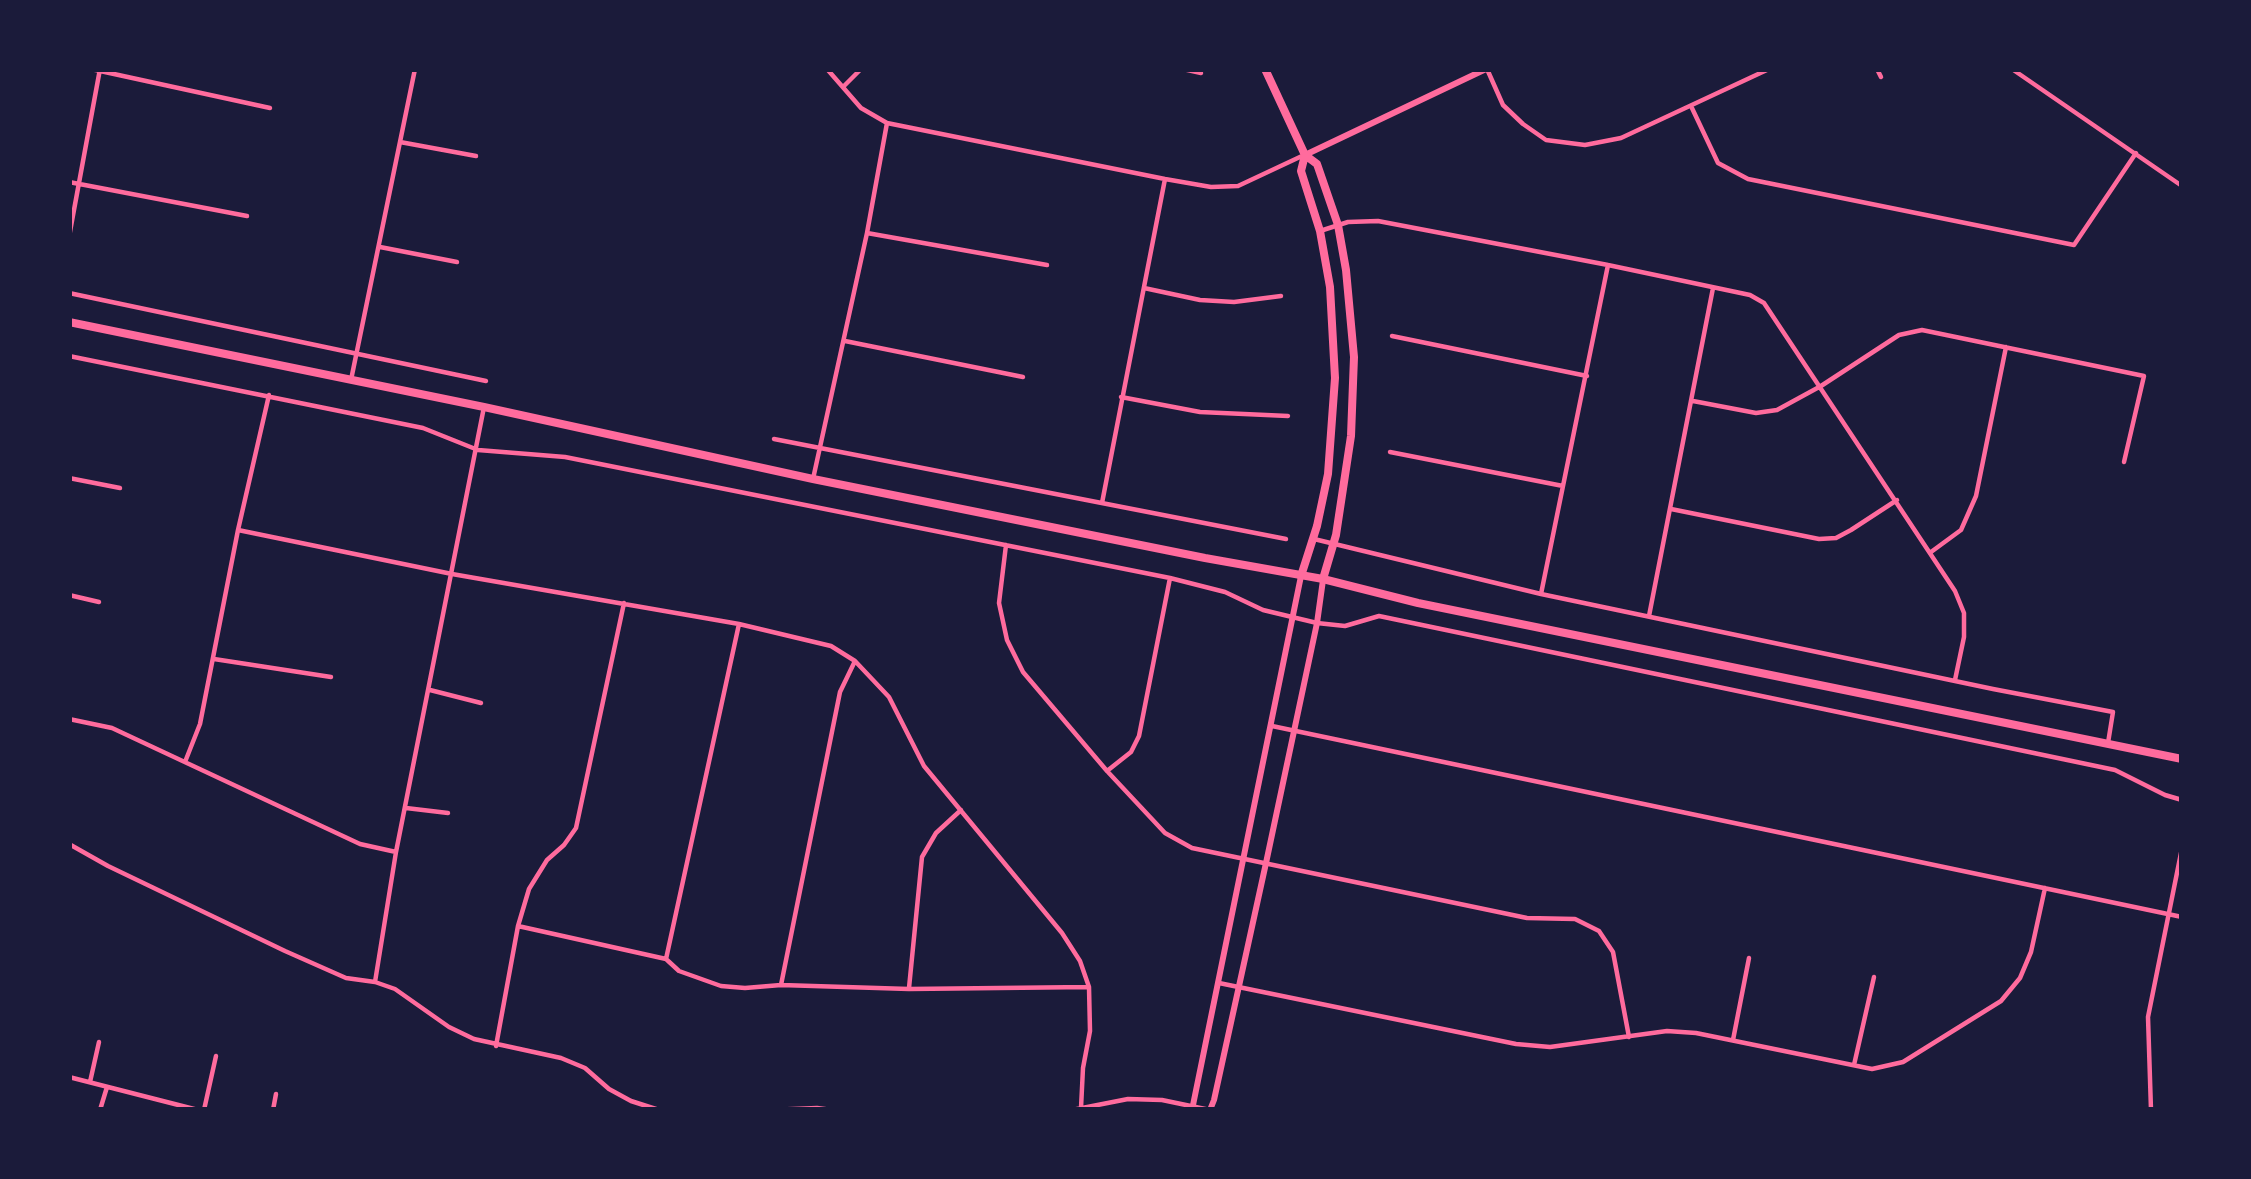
<!DOCTYPE html>
<style>
body{margin:0}
#map{position:relative;width:2251px;height:1179px;overflow:hidden;background:#1b1b3a;font-family:Barlow,sans-serif}
canvas{display:block}
.frame{position:absolute;inset:0;border:72px solid #1b1b3a;pointer-events:none}
</style>
<div id="map">
<canvas width="2251" height="1179"></canvas>
<div class="frame"></div>
</div>
<script>
const g = document.querySelector('canvas').getContext('2d');
g.lineJoin = 'round';
const shape = rows => new Path2D(rows.map(r => 'M' + r).join(''));
function stroke(path, color, width, dash) { g.strokeStyle = color; g.lineWidth = width; g.lineCap = dash ? 'butt' : 'round'; g.setLineDash(dash || []); g.stroke(path); }
stroke(shape([
 [91,69,270,108],
 [827,69,861,108,887,123,1165,179,1211,187,1238,186,1302,156],
 [1183,69,1201,73],
 [1487,69,1503,105,1523,124,1546,140,1585,145,1621,138,1769,69],
 [1877,69,1881,77],
 [2012,69,2182,186],
 [843,87,861,69],
 [1691,106,1718,163,1748,179,2074,245,2136,153],
 [400,142,476,156],
 [69,182,247,216],
 [1320,231,1348,222,1378,221,1608,265,1750,295,1764,303,1955,591,1964,613,1964,637,1955,680],
 [867,233,1047,265],
 [69,237,100,69],
 [380,247,457,262],
 [1144,288,1200,300,1234,302,1281,296],
 [69,293,486,381],
 [1392,336,1587,376],
 [845,341,1023,377],
 [69,356,423,428,478,450,565,457,1170,578,1225,592,1263,610,1317,623,1345,626,1379,616,2115,770,2165,795,2182,800],
 [351,380,415,69],
 [1121,397,1200,412,1288,416],
 [1693,401,1756,413,1777,410,1821,386,1899,335,1922,330,2144,376,2124,462],
 [774,439,1286,539],
 [1390,452,1563,486],
 [69,478,120,488],
 [813,479,867,233,887,123],
 [1102,503,1165,179],
 [1671,509,1819,539,1836,538,1851,530,1897,500],
 [238,530,452,574,739,624,831,646,855,661,889,697,924,766,1062,933,1080,961,1089,987,1090,1031,1083,1068,1081,1108],
 [1314,539,1541,594,1993,689,2113,712,2108,743],
 [1006,545,999,603,1007,640,1023,672,1107,771,1165,833,1192,848,1527,918,1575,919,1599,931,1613,952,1629,1037],
 [1931,552,1961,530,1976,496,2006,347],
 [1541,594,1608,265],
 [69,595,99,602],
 [1649,616,1713,288],
 [214,659,331,677],
 [430,690,481,703],
 [69,719,112,728,360,844,396,852],
 [1272,726,2182,917],
 [185,762,200,724,238,530,269,395],
 [1107,771,1131,752,1139,736,1170,578],
 [406,808,448,813],
 [69,844,108,866,285,951,346,978,375,982,395,989,449,1027,474,1039,561,1058,585,1068,609,1089,631,1101,659,1110],
 [518,926,666,959,679,971,721,986,745,988,781,985,909,989,1089,987],
 [666,959,739,624],
 [375,982,396,852,484,407],
 [1219,983,1516,1044,1550,1047,1667,1031,1696,1033,1872,1069,1903,1062,2001,1001,2020,978,2031,952,2045,888],
 [781,985,840,692,855,661],
 [909,988,922,857,936,833,961,810],
 [1733,1040,1749,958],
 [496,1046,518,926,529,889,547,860,564,845,576,828,624,603],
 [1854,1065,1874,977],
 [69,1077,198,1110],
 [90,1082,99,1042],
 [100,1110,107,1087],
 [204,1110,216,1056],
 [273,1110,276,1094],
 [769,1110,817,1108,832,1110],
 [1072,1110,1128,1099,1162,1100,1210,1110],
 [2151,1110,2148,1017,2182,848]
]), '#ff6b9d', 4.5);
stroke(shape([
 [1305,155,1486,69],
 [1192,1110,1301,576],
 [1210,1110,1214,1100,1266,863,1317,623,1323,580]
]), '#ff6b9d', 6);
stroke(shape([
 [1265,69,1305,155,1317,164,1338,225,1346,270,1354,357,1351,436,1336,535,1323,579],
 [1301,576,1317,526,1328,474,1335,378,1330,287,1320,231,1301,171,1305,155]
]), '#ff6b9d', 8);
stroke(shape([
 [69,322,484,407,813,479,1205,558,1323,579,1418,603,2182,759]
]), '#ff6b9d', 8);
</script>
